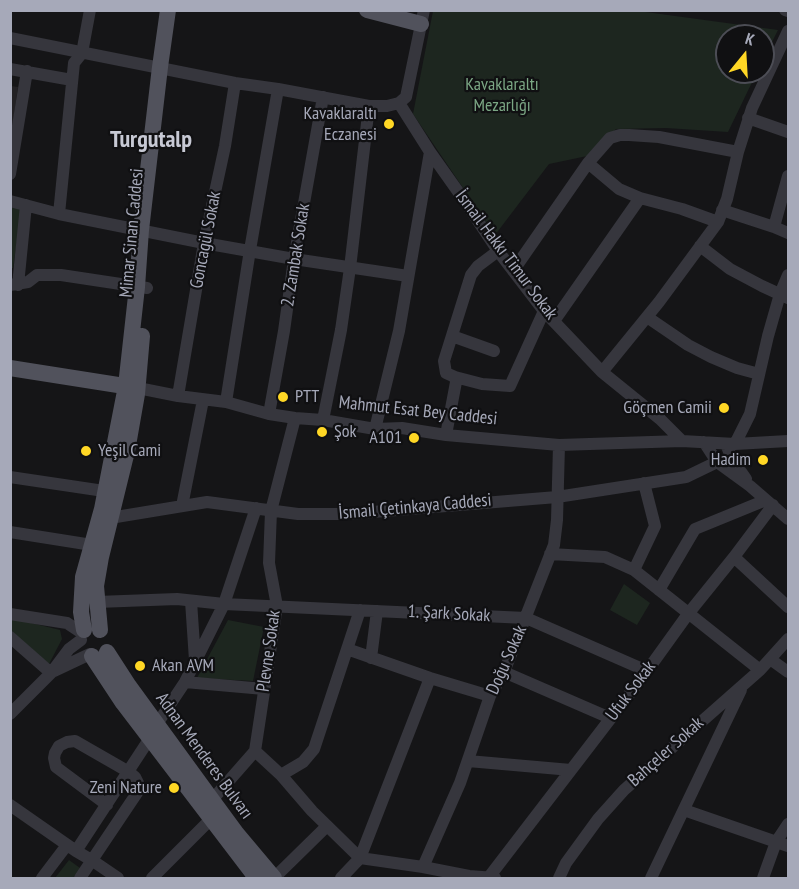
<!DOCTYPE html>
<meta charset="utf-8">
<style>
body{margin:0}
#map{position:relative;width:799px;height:889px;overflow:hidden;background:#151517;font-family:"PT Sans Narrow",sans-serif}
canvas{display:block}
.frame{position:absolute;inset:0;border:12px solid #a6a9b9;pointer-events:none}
.north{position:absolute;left:715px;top:24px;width:60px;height:60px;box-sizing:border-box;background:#101012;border:2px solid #4c4d55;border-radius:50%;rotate:18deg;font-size:16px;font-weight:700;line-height:24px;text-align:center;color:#a6a9b9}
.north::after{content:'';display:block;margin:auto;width:21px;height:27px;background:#ffd725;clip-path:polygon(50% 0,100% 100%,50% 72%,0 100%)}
</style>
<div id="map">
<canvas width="799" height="889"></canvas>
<div class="frame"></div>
<div class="north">K</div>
</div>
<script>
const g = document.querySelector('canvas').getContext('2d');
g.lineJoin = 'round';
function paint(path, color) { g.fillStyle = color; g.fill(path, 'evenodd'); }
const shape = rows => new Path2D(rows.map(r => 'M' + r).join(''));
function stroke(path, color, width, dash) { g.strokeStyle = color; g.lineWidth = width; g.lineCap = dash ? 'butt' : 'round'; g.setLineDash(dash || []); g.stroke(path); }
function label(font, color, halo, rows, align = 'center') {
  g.font = font + ' "PT Sans Narrow",sans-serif'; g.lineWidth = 4.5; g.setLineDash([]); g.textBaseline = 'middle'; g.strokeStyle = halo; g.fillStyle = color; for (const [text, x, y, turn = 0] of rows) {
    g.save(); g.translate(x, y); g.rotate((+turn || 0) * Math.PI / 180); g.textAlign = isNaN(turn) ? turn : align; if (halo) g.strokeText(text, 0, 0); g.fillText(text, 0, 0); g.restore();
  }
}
paint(shape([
 [11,86,18,87,11,136]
]), '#222124');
paint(shape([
 [631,10,778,30,763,60,763,36,727,36,727,72,757,72,728,132,666,128,616,129,587,156,549,164,495,235,413,114,433,11],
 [11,206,22,208,13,268,11,268],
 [624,584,650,603,637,625,610,610],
 [11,618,60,630,62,639,49,664,11,631],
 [228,620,264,627,253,681,197,678],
 [69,860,80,868,73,878,55,878]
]), '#1d261f');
stroke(shape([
 [785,10,788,11],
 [10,38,235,83,278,89,369,106,387,106,399,103],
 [10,69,72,80],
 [399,103,430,152,464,200,498,251,544,311,602,372,660,419,682,441],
 [399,103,406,97,424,10],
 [748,118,788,132],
 [588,163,619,189,640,198,682,209,718,222],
 [10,174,27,71],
 [788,176,774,227,788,233],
 [10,201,59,214,204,243,294,259,408,276],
 [722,210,774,227],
 [59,214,74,63,82,53,90,10],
 [700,246,730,269,762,286,788,298],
 [513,271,588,163,610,138,620,135,629,135,659,137,738,152],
 [10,285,28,282,37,275,61,275,147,288],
 [18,285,26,205],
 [647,317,688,345,711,357,737,368,759,374],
 [554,321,640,198],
 [452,336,494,351],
 [602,372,659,302,718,222,727,199,738,152,752,108,788,31],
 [455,377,482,384,510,386,544,311],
 [138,388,178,396,226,402,269,414,295,418,323,420,375,429,402,428,446,435,559,445,682,441,735,444,788,441],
 [178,396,204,243,225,146,235,83],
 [226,402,250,250,278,89],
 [269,414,284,331,294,259,323,97],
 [323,420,341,330,350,268,369,106],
 [375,429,399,331,430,152],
 [446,435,456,382,455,377,446,373,444,361,471,275,478,266,498,251],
 [704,442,717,462,750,486,788,519],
 [726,444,732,459,746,479],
 [735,444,750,414,768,336,780,294,788,275],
 [10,477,104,491],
 [182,506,203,400],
 [110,518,207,502,298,514,348,514,557,497,686,477,717,462],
 [10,532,92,545],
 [550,554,605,557,634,570,760,670],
 [734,557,788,607],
 [634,570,655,526,644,483],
 [659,590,695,529,766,500],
 [191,601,195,660],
 [97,602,177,599,224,604,526,618,647,671],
 [10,614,67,623,82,633],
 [10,637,51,673],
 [347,649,430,678,490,696],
 [371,658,377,611],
 [770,659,788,672],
 [54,671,90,654],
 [504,672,610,718],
 [185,682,264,689],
 [10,714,51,673,69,649,81,640],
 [157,724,185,682,224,604,256,508],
 [255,751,281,775,312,811,360,858],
 [468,761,571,770],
 [281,775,303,762,314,749,360,610],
 [212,800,255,751,277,606,269,563,271,511,295,418],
 [10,805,76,851,93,861,118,878],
 [684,810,788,846],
 [76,851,150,738],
 [360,858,423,867,469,876,495,878],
 [423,867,460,783,490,696,504,672,554,545,557,520,559,445],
 [489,877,647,671,688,614,734,557,773,505],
 [42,878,67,845],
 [80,878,137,793,138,783,135,777,129,772,75,741,67,742,59,746,55,753,54,758,56,767,107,805],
 [152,878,211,819],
 [274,878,327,826],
 [341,878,360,858,430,678],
 [559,878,566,863,598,819,624,790,760,670,788,639],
 [651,878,741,690],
 [763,878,776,842,788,824]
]), '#36363d', 12);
stroke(shape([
 [367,10,421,24],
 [10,368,137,388],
 [84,630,81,612,83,577,102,509,126,386,137,287,141,230,160,67,168,10],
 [100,630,96,586,101,557,127,451,137,394,142,336],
 [107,652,129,686,212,800,237,834,274,878],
 [92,656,123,703,251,871,258,878]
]), '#51525c', 16);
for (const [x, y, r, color] of [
 [389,124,6,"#ffd725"],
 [283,397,6,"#ffd725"],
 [724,408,6,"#ffd725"],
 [322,432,6,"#ffd725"],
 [414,438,6,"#ffd725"],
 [86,451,6,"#ffd725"],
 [763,460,6,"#ffd725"],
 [140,666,6,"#ffd725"],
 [174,788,6,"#ffd725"]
]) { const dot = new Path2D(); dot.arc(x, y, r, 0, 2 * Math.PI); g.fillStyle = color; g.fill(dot); stroke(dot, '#101012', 2); }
label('18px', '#7ba684', '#101012', [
 ["Kavaklaraltı",502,85],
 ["Mezarlığı",502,106]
]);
label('18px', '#a6a9b9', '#101012', [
 ["Kavaklaraltı",377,114],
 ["Eczanesi",377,135],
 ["PTT",295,397,"left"],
 ["Göçmen Camii",712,408],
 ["Şok",334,432,"left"],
 ["A101",402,438],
 ["Yeşil Cami",98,451,"left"],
 ["Hadim",751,460],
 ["Akan AVM",152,666,"left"],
 ["Zeni Nature",162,788]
], 'right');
label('18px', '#a6a9b9', '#101012', [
 ["Mimar Sinan Caddesi",132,233,-85],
 ["Goncagül Sokak",206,240,-79],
 ["2. Zambak Sokak",296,255,-81],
 ["İsmail Hakkı Timur Sokak",506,255,53],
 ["Mahmut Esat Bey Caddesi",418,411,6],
 ["İsmail Çetinkaya Caddesi",415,507,-5],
 ["1. Şark Sokak",449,614,3],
 ["Plevne Sokak",269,651,-82],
 ["Doğu Sokak",507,660,-66],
 ["Ufuk Sokak",631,691,-53],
 ["Bahçeler Sokak",666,752,-42],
 ["Adnan Menderes Bulvarı",204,756,54]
]);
label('bold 24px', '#c7c9d4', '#101012', [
 ["Turgutalp",151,140]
]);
</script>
